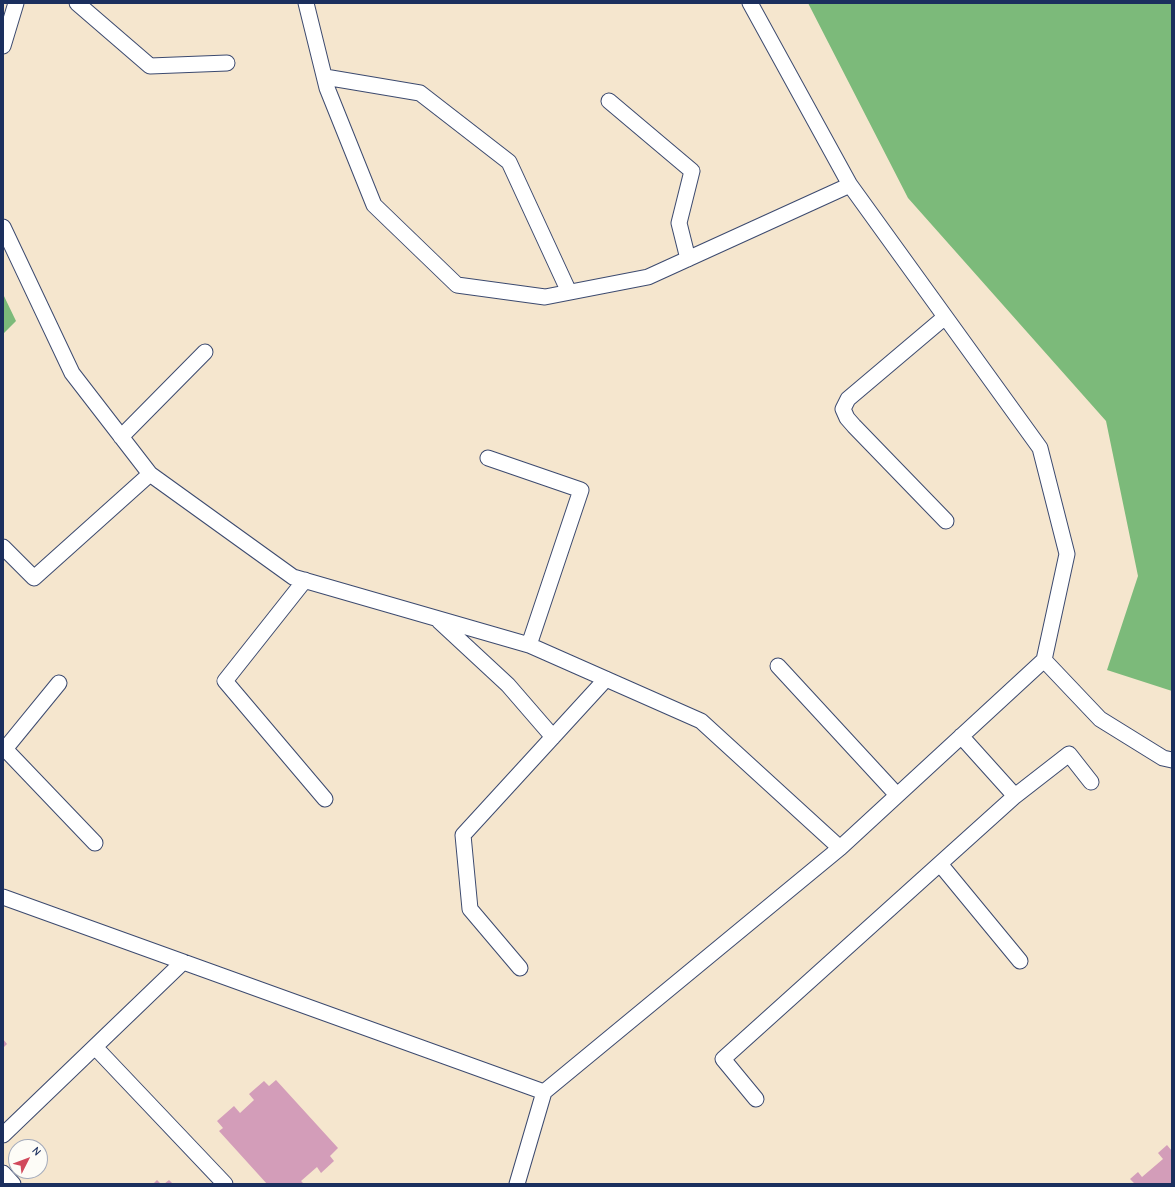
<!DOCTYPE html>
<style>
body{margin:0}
#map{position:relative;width:1175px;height:1187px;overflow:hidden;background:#f5e6ce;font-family:"Comic Neue",sans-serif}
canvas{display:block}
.frame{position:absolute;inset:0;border:4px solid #1b2f5e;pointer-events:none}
.north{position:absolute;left:8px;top:1139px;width:40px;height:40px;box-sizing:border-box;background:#fdfcf7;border:1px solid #a3aaba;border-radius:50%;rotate:48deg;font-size:11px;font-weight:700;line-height:16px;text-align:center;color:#1b2f5e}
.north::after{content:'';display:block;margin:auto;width:14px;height:18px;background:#d1495b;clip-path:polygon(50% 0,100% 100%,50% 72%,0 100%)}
</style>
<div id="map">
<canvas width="1175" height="1187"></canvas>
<div class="frame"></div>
<div class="north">N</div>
</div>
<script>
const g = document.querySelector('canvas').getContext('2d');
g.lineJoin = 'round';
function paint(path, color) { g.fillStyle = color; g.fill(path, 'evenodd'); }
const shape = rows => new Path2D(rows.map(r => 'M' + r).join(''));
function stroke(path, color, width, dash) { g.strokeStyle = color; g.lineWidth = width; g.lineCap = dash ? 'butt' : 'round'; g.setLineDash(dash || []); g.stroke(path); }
paint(shape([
 [808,3,1172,3,1172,691,1107,670,1138,576,1106,421,908,198],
 [3,294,16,321,3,334]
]), '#7cba7a');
paint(shape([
 [3,1039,7,1044,3,1048],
 [276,1080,338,1148,330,1156,334,1161,321,1173,317,1167,301,1181,304,1184,267,1184,219,1131,223,1128,217,1121,234,1106,240,1113,254,1100,249,1094,264,1081,269,1086],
 [1167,1145,1172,1151,1172,1184,1135,1184,1130,1179,1138,1172,1142,1177,1163,1159,1158,1153],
 [157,1180,161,1184,153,1184],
 [169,1180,173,1184,164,1184]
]), '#d39db9');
const lane = shape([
 [77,3,150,66,227,63],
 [306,3,327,88,374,205,457,285,545,297,648,277,850,185],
 [3,46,16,3],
 [325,77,420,93,509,162,569,292],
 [609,101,692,171,679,223,688,259],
 [3,227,72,373,150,474,293,577,529,645,701,721,840,848],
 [945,317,848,399,843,409,847,418,854,426,946,521],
 [121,437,205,352],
 [488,458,581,490,529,645],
 [3,547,34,578,150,474],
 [305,580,225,681,325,799],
 [439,621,508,685,553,737],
 [1044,660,1100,719,1163,758,1172,760],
 [778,666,897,795],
 [59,683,5,749,95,843],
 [961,736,1015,796],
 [940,864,1020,961],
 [3,897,544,1092],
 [520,968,470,909,463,835,606,679],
 [95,1047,225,1184],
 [756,1099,723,1059,1015,796,1069,754,1091,782],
 [3,1135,183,962],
 [3,1173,13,1184],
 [517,1184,544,1092,840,848,1044,660,1067,554,1040,448,850,185,750,3]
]);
stroke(lane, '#3c4a6f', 17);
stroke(lane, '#fff', 15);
</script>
